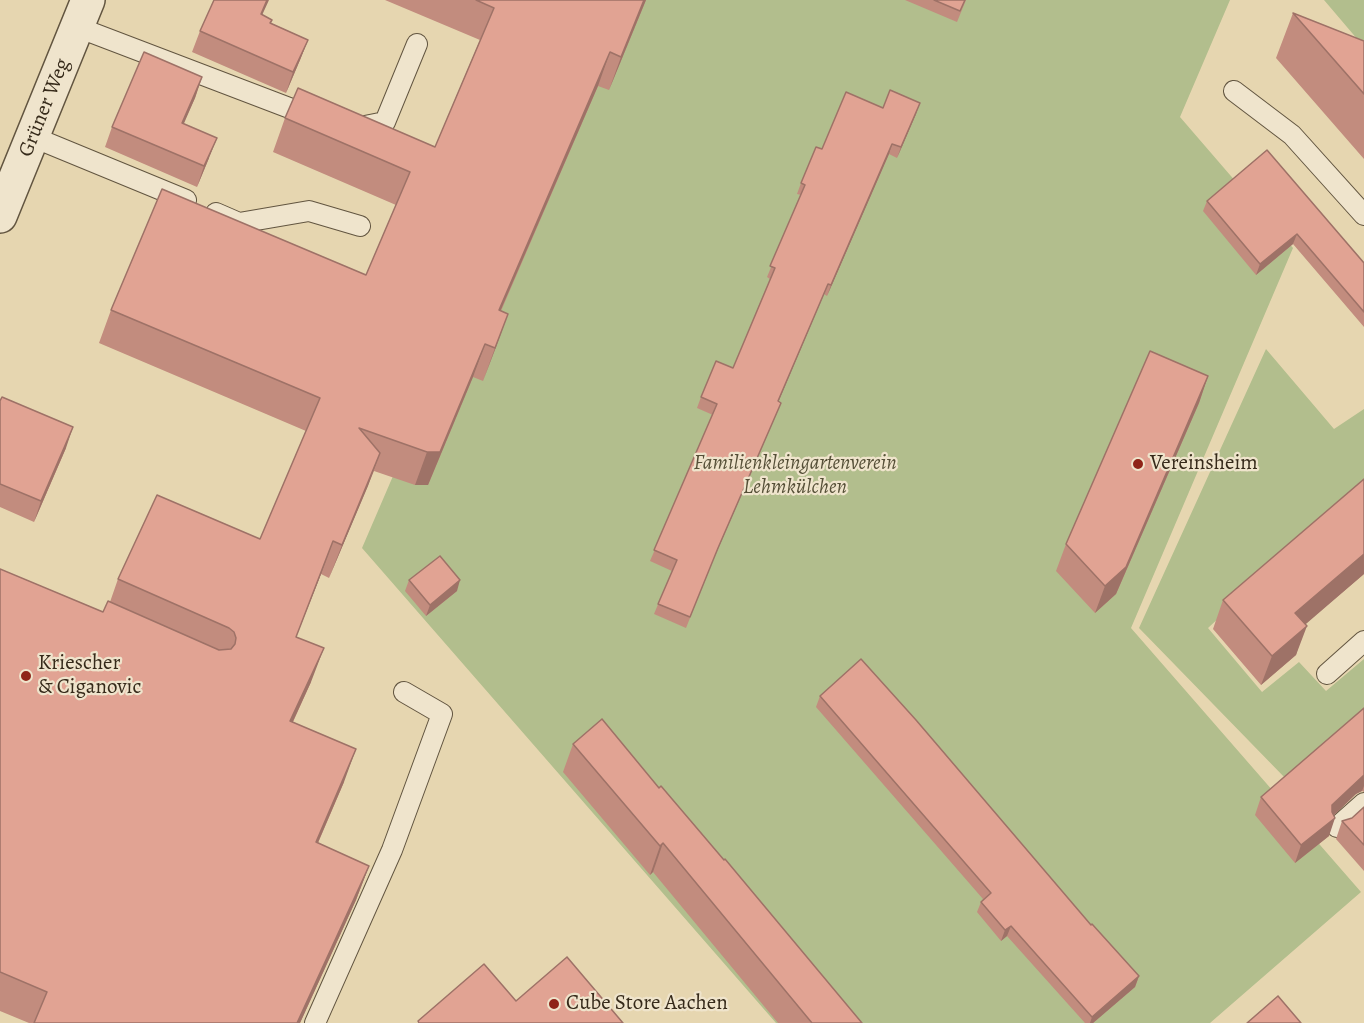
<!DOCTYPE html>
<meta charset="utf-8">
<style>
body{margin:0}
canvas{display:block;background:#e6d6b0}
</style>
<canvas width="1364" height="1023"></canvas>
<script>
const g = document.querySelector('canvas').getContext('2d');
g.lineJoin = 'round';
function paint(path, color) { g.fillStyle = color; g.fill(path, 'evenodd'); }
const shape = rows => new Path2D(rows.map(r => 'M' + r).join(''));
function stroke(path, color, width, dash) { g.strokeStyle = color; g.lineWidth = width; g.lineCap = dash ? 'butt' : 'round'; g.setLineDash(dash || []); g.stroke(path); }
function label(font, color, halo, rows, align = 'center') {
  g.font = font + ' Alegreya,serif'; g.lineWidth = 4.5; g.setLineDash([]); g.textBaseline = 'middle'; g.strokeStyle = halo; g.fillStyle = color; for (const [text, x, y, turn = 0] of rows) {
    g.save(); g.translate(x, y); g.rotate((+turn || 0) * Math.PI / 180); g.textAlign = isNaN(turn) ? turn : align; if (halo) g.strokeText(text, 0, 0); g.fillText(text, 0, 0); g.restore();
  }
}
paint(shape([
 [598,0,1230,0,1180,117,1293,248,1131,628,1361,892,1210,1023,776,1023,362,548],
 [1324,0,1364,0,1364,47],
 [1266,349,1334,429,1364,409,1364,483,1208,628,1262,692,1299,662,1326,691,1364,659,1364,713,1287,780,1139,628]
]), '#b2be8d');
const service = shape([
 [77,27,313,117],
 [1234,91,1292,135,1364,215],
 [355,128,385,122,417,44],
 [33,137,186,200],
 [216,213,239,223,309,211,360,226],
 [1327,674,1364,641],
 [1337,827,1364,803],
 [315,1023,392,850,442,714,404,692]
]);
const tertiary = shape([
 [0,216,88,0]
]);
stroke(service, '#625540', 22);
stroke(tertiary, '#625540', 36);
stroke(service, '#efe4cc', 20);
stroke(tertiary, '#efe4cc', 33);
paint(shape([
 [385,0,646,0,609,90,598,86,501,311,496,347,483,381,473,377,428,485,415,485,374,471,329,578,321,574,296,637,311,682,293,722,344,782,318,843,369,866,356,900,300,1023,29,1023,0,1011,0,569,103,612,110,602,118,579,260,539,306,431,99,343,111,310,366,275,396,205,273,152,285,118,435,147,480,40],
 [905,0,966,0,957,22],
 [1293,13,1364,41,1364,159,1276,58],
 [262,15,272,20,271,23,308,40,300,60,286,93,192,52,200,31],
 [202,77,195,98,183,124,209,158,197,187,105,147,112,127],
 [883,108,916,114,897,158,889,154,827,296,824,294,778,402,781,403,777,413,714,558,686,628,654,614,672,571,650,561,713,415,697,408,701,397,733,368,770,279,767,277,801,195,797,194,801,183,822,149],
 [1267,150,1364,263,1364,327,1293,244,1256,275,1203,211,1207,201],
 [1208,376,1199,403,1116,594,1095,613,1056,571,1066,544],
 [0,401,66,448,34,522,0,507],
 [1364,574,1305,624,1296,655,1261,685,1213,629,1223,600],
 [409,580,457,591,426,616,405,591],
 [820,696,1091,925,1139,976,1135,987,1093,1023,1085,1023,1007,936,1001,941,977,912,981,902,983,899,816,707],
 [1364,708,1364,792,1362,791,1356,794,1334,815,1329,836,1295,863,1255,815,1261,797],
 [573,744,659,788,862,1023,778,1023,653,872,650,875,563,772],
 [1364,807,1364,871,1336,839,1342,821,1352,818]
]), '#c28c7e');
paint(shape([
 [267,0,269,0,253,35,261,14],
 [644,0,646,0,609,90,621,57],
 [308,40,300,60,286,93,293,72],
 [610,52,598,86,486,344,499,310],
 [202,77,195,98,175,144,182,123],
 [920,103,916,114,897,158,901,147],
 [217,138,209,158,197,187,204,166],
 [892,144,889,154,827,296,831,285],
 [1297,234,1293,244,1256,275,1260,264],
 [828,284,824,294,774,412,778,401],
 [508,314,496,347,483,381,495,348],
 [485,344,473,377,428,485,415,485,427,452],
 [1208,376,1199,403,1116,594,1095,613,1105,586],
 [781,403,714,558,686,628,718,548],
 [73,427,66,448,34,522,41,501],
 [380,453,368,486,329,578,342,545],
 [333,541,321,574,283,670,296,637],
 [1364,554,1364,574,1285,642,1295,613],
 [460,580,457,591,426,616,430,605],
 [1307,626,1296,655,1261,685,1272,656],
 [324,648,311,682,278,754,290,721],
 [356,749,344,782,304,875,316,842],
 [1364,775,1364,786,1362,791,1356,794,1326,823,1332,805],
 [1335,818,1329,836,1295,863,1301,845],
 [663,843,653,872,650,875,660,846],
 [369,866,356,900,300,1023,297,1023],
 [1011,926,1007,936,1001,941,1005,930],
 [1139,976,1135,987,1093,1023,1090,1023,1092,1017]
]), '#9e7267');
const building = shape([
 [214,0,267,0,261,14,272,20,270,23,308,40,293,72,200,31,214,0],
 [476,0,644,0,621,57,610,52,499,310,508,314,495,348,485,344,440,452,427,452,359,428,380,453,342,545,333,541,296,637,324,648,290,721,356,749,316,842,369,866,297,1023,34,1023,47,992,0,972,0,569,103,612,108,601,219,650,231,649,235,644,236,638,234,632,229,628,118,579,157,495,260,539,320,398,111,310,162,189,366,275,410,172,285,118,298,88,435,147,494,8,476,0],
 [934,0,965,0,960,11,934,0],
 [1293,13,1364,41,1364,94,1293,13],
 [144,52,202,77,182,123,217,138,204,166,112,127,144,52],
 [890,90,920,103,901,147,892,144,831,285,828,284,778,401,781,403,718,548,690,617,658,604,677,560,654,550,717,404,701,397,716,361,733,368,775,268,770,266,805,185,801,183,816,147,822,149,846,92,883,108,890,90],
 [1267,150,1364,263,1364,312,1297,234,1260,264,1207,201,1267,150],
 [1150,351,1208,376,1126,567,1105,586,1066,544,1150,351],
 [2,397,73,427,41,501,0,484,0,401,2,397],
 [1364,479,1364,554,1295,613,1307,626,1272,656,1223,600,1364,479],
 [440,556,460,580,430,605,409,580,440,556],
 [861,659,916,720,1091,925,1092,924,1139,976,1092,1017,1011,926,1005,930,981,902,991,893,820,696,861,659],
 [1364,708,1364,775,1332,805,1332,812,1335,818,1301,845,1261,797,1364,708],
 [602,719,659,788,661,786,724,860,725,859,862,1023,812,1023,663,843,660,846,573,744,602,719],
 [1364,807,1364,845,1342,821,1352,818,1364,807],
 [567,957,623,1023,419,1023,418,1021,484,964,516,1001,567,957],
 [1278,996,1301,1023,1247,1023,1278,996]
]);
paint(building, '#e1a393');
stroke(building, '#9e7267', 1.5);
for (const [x, y, r, color] of [
 [1138,464,6,"#8f2418"],
 [26,676,6,"#8f2418"],
 [554,1004,6,"#8f2418"]
]) { const dot = new Path2D(); dot.arc(x, y, r, 0, 2 * Math.PI); g.fillStyle = color; g.fill(dot); stroke(dot, '#efe4cc', 2); }
label('21px', '#362a1a', '#efe4cc', [
 ["Grüner Weg",45,108,-68]
]);
label('italic 21px', '#554f37', '#efe4cc', [
 ["Familienkleingartenverein",795,464],
 ["Lehmkülchen",795,488]
]);
label('21px', '#362a1a', '#efe4cc', [
 ["Vereinsheim",1150,464],
 ["Kriescher",38,664],
 ["& Ciganovic",38,688],
 ["Cube Store Aachen",566,1004]
], 'left');
</script>
